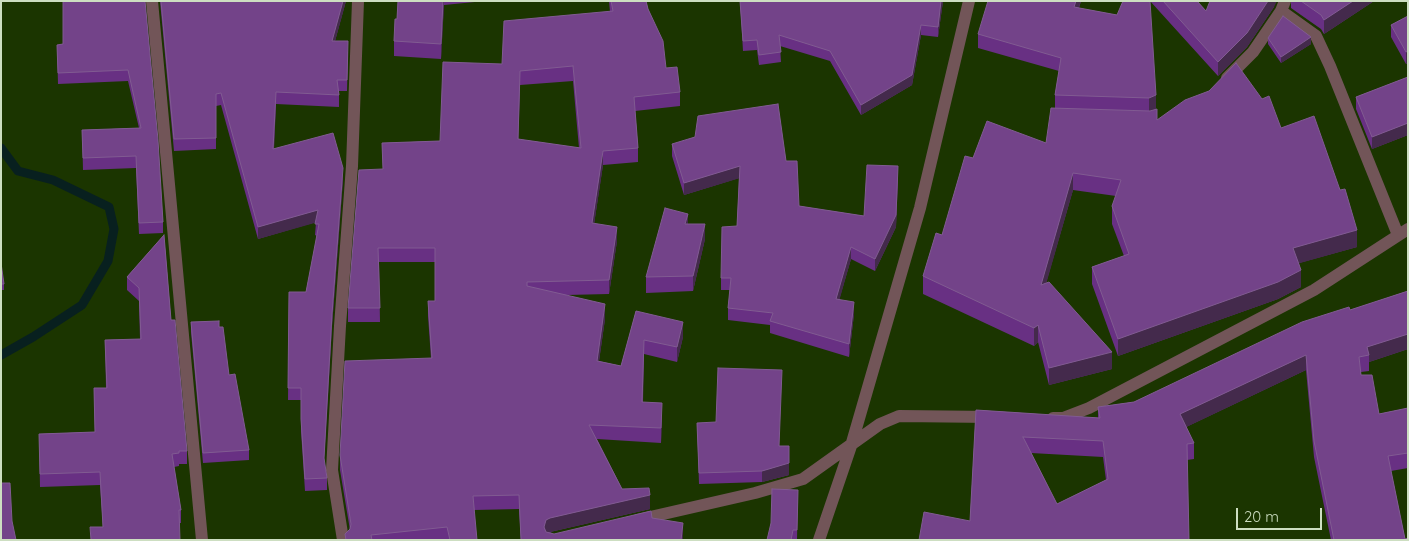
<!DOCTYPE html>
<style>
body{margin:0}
#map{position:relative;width:1409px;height:541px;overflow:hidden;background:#1b3500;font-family:Quicksand,sans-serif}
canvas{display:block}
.frame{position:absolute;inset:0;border:2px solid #cddec1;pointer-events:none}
.scale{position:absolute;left:1236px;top:508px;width:86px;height:22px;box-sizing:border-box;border:2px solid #cddec1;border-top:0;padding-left:6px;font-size:15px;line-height:18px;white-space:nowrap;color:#cddec1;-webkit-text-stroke:4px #1b3500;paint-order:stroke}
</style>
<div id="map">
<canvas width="1409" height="541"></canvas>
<div class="frame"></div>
<div class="scale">20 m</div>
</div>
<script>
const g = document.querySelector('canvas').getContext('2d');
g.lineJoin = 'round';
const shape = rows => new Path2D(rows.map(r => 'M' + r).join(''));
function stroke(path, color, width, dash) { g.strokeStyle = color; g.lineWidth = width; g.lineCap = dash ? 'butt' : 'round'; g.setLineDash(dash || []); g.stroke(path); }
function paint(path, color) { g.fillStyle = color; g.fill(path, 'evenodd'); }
stroke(shape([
 [1,148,18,171,53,180,109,207,114,229,108,261,82,305,33,337,1,355]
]), '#08201f', 9);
stroke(shape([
 [152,1,202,540],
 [1281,11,1316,36,1330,66,1398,235],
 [1227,78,1253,52,1281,11,1285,1],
 [1053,418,1063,418,1089,408,1314,290,1408,229],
 [637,520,755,493,803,479,880,424,899,416,993,417],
 [343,540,332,470,340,326,352,166,358,1],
 [819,540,851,446,920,208,969,1]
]), '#725558', 12);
paint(shape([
 [145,1,163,222,163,233,139,234,136,168,83,170,82,130,139,128,128,81,58,84,57,45,63,44],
 [160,1,346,1,335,41,348,52,347,91,339,91,339,107,276,104,274,149,343,179,332,326,324,461,327,478,327,490,305,491,301,431,301,400,288,400,289,292,306,292,317,236,315,235,316,222,258,239,221,105,216,106,216,149,174,151],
 [398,1,485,1,444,5,441,59,394,56,394,41,397,19],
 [609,1,646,1,648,9,666,68,680,92,680,106,635,111,638,148,638,162,603,165,594,224,617,241,609,294,566,295,605,319,599,361,621,366,636,311,683,337,677,362,644,354,643,402,662,417,661,443,597,439,622,489,650,509,550,532,554,534,652,518,683,538,683,540,521,540,519,509,474,510,477,540,345,540,345,534,350,530,340,470,340,455,431,358,428,316,428,301,435,301,435,262,379,262,380,322,348,322,348,308,383,169,382,143,440,141,502,64,610,12],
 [573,81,579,148,518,139,520,85],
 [740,1,943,1,938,37,921,35,912,85,861,115,830,61,780,46,781,62,759,65,757,50,743,51],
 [1081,1,1079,8,1117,15,1156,109,1157,120,1281,128,1357,247,1299,263,1301,287,1278,299,1118,356,1092,284,1092,267,1124,256,1112,224,1112,206,1116,196,1073,190,1046,283,1112,369,1049,385,1038,342,1034,346,923,294,923,276,942,235,973,158,1046,143,1055,108,1055,95,1059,71,978,48,978,34],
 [1150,1,1197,1,1206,11,1274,7,1247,47,1218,76],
 [1291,1,1374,1,1324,34,1321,29,1291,8],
 [1408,16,1408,63,1406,64,1391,37,1391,25],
 [1268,38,1311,44,1281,63,1268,44],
 [1408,77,1408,135,1372,149,1356,109,1356,97],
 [672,144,786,161,799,206,864,216,898,178,896,227,875,271,851,259,839,300,854,314,849,357,770,333,770,325,728,320,728,308,730,290,721,290,721,278,737,226,739,178,684,195,672,156],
 [688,224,705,239,693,291,646,293,646,277],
 [164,235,171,320,187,451,187,464,179,464,179,466,174,467,181,510,181,523,103,527,100,485,40,487,39,434,95,432,94,388,106,388,105,340,140,339,139,301,127,290,127,277],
 [1,263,4,284,4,290,1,290],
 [1408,291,1408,349,1369,362,1369,371,1361,372,1361,375,1379,414,1408,408,1408,468,1391,471,1405,539,1408,540,1331,540,1314,457,1306,370,1186,427,1194,443,1194,459,1187,460,1189,540,970,521,976,410,1098,418,1098,407,1134,402,1350,310],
 [1031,453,1103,457,1106,480,1057,504],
 [191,322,219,327,229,375,249,450,249,460,203,463,191,332],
 [697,423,780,446,789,475,762,482,699,484],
 [798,490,797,540,767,540]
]), '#683083');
paint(shape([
 [343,1,346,1,332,52,332,41],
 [443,1,444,1,441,59,441,44],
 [941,1,943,1,938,37,938,27],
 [1076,1,1081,1,1074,21,1074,7],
 [1268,1,1277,1,1274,7,1247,47,1218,76,1218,62],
 [1353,1,1374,1,1324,34,1324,20],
 [921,25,921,35,912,85,861,115,861,105],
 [1311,37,1311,44,1281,63,1281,57],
 [1408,51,1408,63,1406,64,1406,52],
 [520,71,520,85,518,153,518,139],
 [276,92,276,104,273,161,273,149],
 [1156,95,1156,110,1149,112,1149,98],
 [1408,123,1408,135,1372,149,1372,137],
 [603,151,603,165,592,238,592,223],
 [740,166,740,178,684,195,684,183],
 [898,166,896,227,875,271,875,259],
 [343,168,343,179,332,326,324,470,332,314],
 [1073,173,1073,190,1041,302,1041,285],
 [318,210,318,222,258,239,258,227],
 [688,214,688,230,685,224],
 [705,224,705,239,693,291,693,276],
 [617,227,617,241,609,294,609,280],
 [1357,230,1357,247,1293,265,1293,248],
 [851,247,851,259,836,312,836,299],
 [1301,270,1301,287,1278,299,1118,356,1118,339],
 [854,302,854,314,849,357,849,344],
 [605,304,605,319,597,375,597,361],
 [683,322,683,337,677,362,677,347],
 [1038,325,1038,342,1034,346,1034,328],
 [1408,334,1408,349,1369,362,1369,355,1367,347],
 [1112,352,1112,369,1049,385,1049,368],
 [1306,355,1306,370,1180,430,1180,414],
 [662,403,662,417,661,443,661,428],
 [789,463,789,475,762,482,762,471],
 [650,495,650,509,550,532,546,534,544,527,546,520,550,518],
 [683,523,683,540,681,540]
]), '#442a4c');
const building = shape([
 [63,1,145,1,158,140,163,222,139,223,136,156,83,158,82,130,141,128,128,70,58,73,57,45,63,44,63,1],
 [161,1,343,1,332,41,348,41,347,80,337,80,339,95,276,92,273,149,333,133,343,168,332,314,324,458,327,478,305,479,301,419,301,388,288,388,289,292,306,292,319,224,315,224,318,210,258,227,221,93,216,94,216,138,174,139,161,1],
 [398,1,443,1,441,44,394,41,395,19,397,19,398,1],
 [611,1,646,1,648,9,663,41,666,68,677,67,680,92,634,97,638,148,603,151,592,223,617,227,609,280,527,282,527,286,605,304,597,361,621,366,636,311,683,322,677,347,644,340,642,402,662,403,661,428,589,425,622,489,649,488,650,495,550,518,546,520,544,527,546,532,554,534,651,511,652,518,683,523,681,540,521,540,519,495,473,496,477,540,450,540,447,527,371,535,372,540,346,540,345,534,350,529,351,524,340,455,345,361,432,358,428,301,435,301,435,248,378,248,380,308,348,308,359,170,383,169,382,143,440,141,443,62,502,64,504,21,613,11,611,1],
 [573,66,581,148,518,139,520,71,573,66],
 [740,1,941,1,938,27,921,25,912,75,861,105,830,51,779,35,781,52,759,55,757,40,743,41,740,1],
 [988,1,1076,1,1074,7,1117,15,1123,1,1150,1,1156,95,1149,98,1055,95,1061,58,978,34,988,1],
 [1163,1,1197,1,1206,11,1210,1,1268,1,1247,33,1218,62,1163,1],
 [1301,1,1353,1,1324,20,1321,15,1301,1],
 [1283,16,1311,37,1281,57,1268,38,1283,16],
 [1408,16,1408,51,1406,52,1391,25,1408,16],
 [1236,63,1262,99,1269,96,1281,128,1314,116,1340,190,1345,189,1357,230,1293,248,1301,270,1278,282,1118,339,1092,267,1129,254,1112,206,1121,180,1073,173,1041,285,1049,282,1112,352,1049,368,1038,325,1034,328,923,276,936,233,942,235,965,156,973,158,987,121,1046,143,1051,108,1150,111,1157,109,1157,120,1185,100,1209,91,1236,63],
 [1408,77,1408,123,1372,137,1356,97,1408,77],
 [778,104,786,161,797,161,799,206,864,216,867,165,898,166,896,215,875,259,851,247,836,299,854,302,849,344,770,321,773,313,728,308,731,278,721,278,722,227,737,226,740,166,684,183,672,144,695,137,698,116,778,104],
 [665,208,688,214,685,224,705,224,693,276,646,277,665,208],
 [164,235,171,320,175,320,187,451,179,451,179,453,172,454,181,510,179,510,180,540,91,540,90,527,103,527,100,472,40,474,39,434,95,432,94,388,107,388,105,340,141,339,139,288,127,277,164,235],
 [1,263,4,284,1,284,1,263],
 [1408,291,1408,334,1367,347,1369,355,1359,357,1361,375,1372,375,1379,414,1408,408,1408,453,1388,456,1405,539,1408,538,1408,540,1334,540,1314,441,1306,355,1180,414,1194,443,1187,444,1189,540,919,540,924,512,970,521,976,410,1100,418,1098,407,1134,402,1302,322,1349,307,1350,310,1408,291],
 [1023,437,1103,441,1108,479,1057,504,1023,437],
 [219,321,219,327,223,327,229,375,235,374,249,450,203,453,191,322,219,321],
 [718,368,782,370,779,446,789,446,789,463,762,471,699,473,697,423,716,422,718,368],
 [1,483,10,483,12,521,16,540,1,540,1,483],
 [772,489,798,490,797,530,793,530,791,540,767,540,771,523,772,489]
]);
paint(building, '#734389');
stroke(building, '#815b92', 1);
</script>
